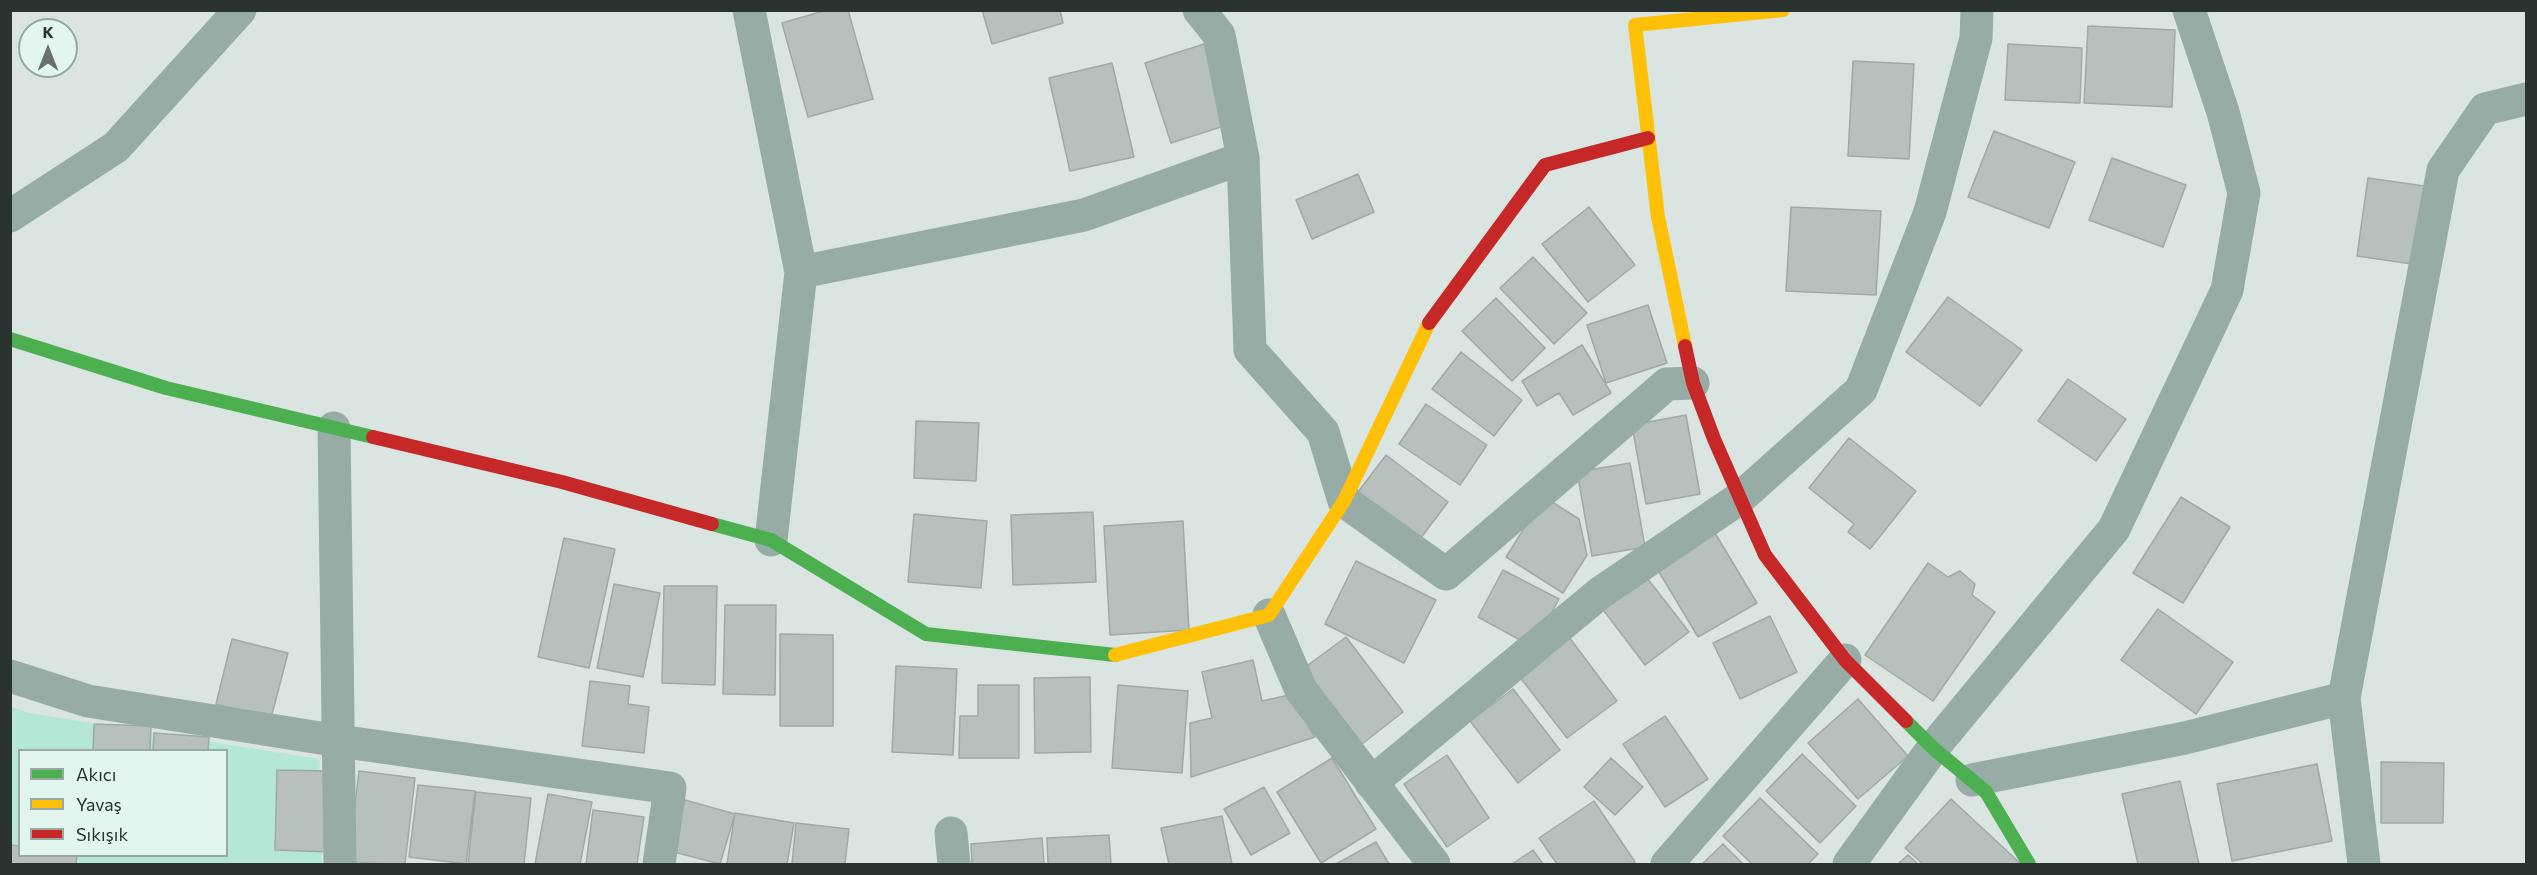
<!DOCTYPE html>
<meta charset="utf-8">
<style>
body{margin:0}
#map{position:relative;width:2537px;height:875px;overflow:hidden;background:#dae4e1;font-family:Commissioner,sans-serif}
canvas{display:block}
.frame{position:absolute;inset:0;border:12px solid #2b3330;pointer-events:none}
.legend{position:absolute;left:18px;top:749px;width:210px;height:108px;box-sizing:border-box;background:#e2f6ef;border:2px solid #99a8a3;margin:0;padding:8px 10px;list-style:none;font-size:18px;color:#2b3330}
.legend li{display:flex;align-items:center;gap:12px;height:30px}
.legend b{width:30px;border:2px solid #99a8a3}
.north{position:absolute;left:18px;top:18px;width:60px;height:60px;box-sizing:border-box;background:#e2f6ef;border:2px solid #99a8a3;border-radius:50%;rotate:0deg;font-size:16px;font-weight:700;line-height:24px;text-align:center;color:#2b3330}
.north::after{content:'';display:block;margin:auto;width:21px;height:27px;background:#68716e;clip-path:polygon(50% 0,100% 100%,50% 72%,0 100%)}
</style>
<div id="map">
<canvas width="2537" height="875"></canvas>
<div class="frame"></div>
<ul class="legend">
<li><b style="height:8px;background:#4caf50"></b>Akıcı</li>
<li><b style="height:8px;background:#ffc107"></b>Yavaş</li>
<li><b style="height:8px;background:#c62828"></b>Sıkışık</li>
</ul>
<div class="north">K</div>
</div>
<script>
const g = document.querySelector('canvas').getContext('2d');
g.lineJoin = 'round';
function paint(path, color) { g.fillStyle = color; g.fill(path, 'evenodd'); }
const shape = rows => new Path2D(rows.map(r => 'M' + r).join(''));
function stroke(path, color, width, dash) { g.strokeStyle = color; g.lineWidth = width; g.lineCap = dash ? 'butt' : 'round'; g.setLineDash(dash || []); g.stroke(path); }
paint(shape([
 [10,706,29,713,319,759,322,864,11,864],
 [20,750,226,750,226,856,20,856]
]), '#b5e7d7');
const building = shape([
 [827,10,848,10,873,99,808,117,782,23,827,10],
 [982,10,1060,10,1063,23,992,44,982,10],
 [2088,26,2175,30,2172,107,2084,103,2088,26],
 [1204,44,1230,124,1171,143,1145,63,1204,44],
 [2008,44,2082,48,2080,103,2005,100,2008,44],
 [1853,61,1914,64,1909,159,1848,156,1853,61],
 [1112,63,1134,157,1070,171,1049,78,1112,63],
 [1994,131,2075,162,2049,228,1968,197,1994,131],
 [2112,158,2186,185,2163,247,2089,220,2112,158],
 [1358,174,1374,212,1312,239,1296,200,1358,174],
 [2368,178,2424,186,2412,264,2357,256,2368,178],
 [1589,207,1635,265,1588,302,1542,244,1589,207],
 [1791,207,1881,211,1876,295,1786,291,1791,207],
 [1533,257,1587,313,1554,344,1500,288,1533,257],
 [1948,297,2022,350,1980,406,1906,352,1948,297],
 [1496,298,1545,348,1512,381,1462,331,1496,298],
 [1648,305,1667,363,1606,383,1587,325,1648,305],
 [1582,345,1611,393,1573,415,1559,393,1537,406,1522,381,1582,345],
 [1461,352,1522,400,1494,436,1432,389,1461,352],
 [2068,379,2126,419,2096,461,2038,421,2068,379],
 [1426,404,1487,445,1460,485,1399,444,1426,404],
 [1686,415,1700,494,1646,504,1632,425,1686,415],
 [916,421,979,423,976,481,914,478,916,421],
 [1849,438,1916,491,1870,549,1848,532,1854,524,1809,488,1849,438],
 [1386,455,1448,502,1417,543,1355,496,1386,455],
 [1630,463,1645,547,1592,556,1577,472,1630,463],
 [1544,497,1579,519,1587,555,1563,593,1506,557,1544,497],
 [2181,497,2230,527,2183,603,2133,573,2181,497],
 [1093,512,1096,582,1013,585,1011,515,1093,512],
 [914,514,987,521,981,588,908,582,914,514],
 [1183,521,1189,630,1110,635,1104,526,1183,521],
 [1712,528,1757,603,1698,637,1653,562,1712,528],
 [564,538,615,549,589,668,538,657,564,538],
 [1356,561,1436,600,1404,663,1325,624,1356,561],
 [1928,563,1948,577,1960,571,1975,584,1972,595,1995,612,1933,701,1865,655,1928,563],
 [1503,570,1559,599,1533,647,1478,617,1503,570],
 [1644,574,1689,632,1645,665,1601,607,1644,574],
 [614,584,660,593,643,677,597,668,614,584],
 [664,586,717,586,715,685,662,683,664,586],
 [725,605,776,605,775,695,723,694,725,605],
 [2158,609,2233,662,2196,714,2121,660,2158,609],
 [1770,616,1797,672,1740,699,1713,643,1770,616],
 [780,634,833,635,833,726,780,726,780,634],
 [1346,637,1403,712,1362,744,1304,668,1346,637],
 [1569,637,1617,701,1567,738,1519,676,1569,637],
 [232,639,288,653,271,718,216,704,232,639],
 [1253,660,1262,701,1289,695,1315,737,1191,777,1190,723,1212,718,1202,672,1253,660],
 [896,666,957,669,953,755,892,752,896,666],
 [1090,677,1091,752,1035,753,1034,678,1090,677],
 [590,681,630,686,628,704,649,707,644,753,582,746,590,681],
 [978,685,1019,685,1019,758,959,758,960,716,978,716,978,685],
 [1118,685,1188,691,1182,773,1112,768,1118,685],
 [1513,689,1560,750,1518,783,1470,721,1513,689],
 [1858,699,1908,756,1858,799,1808,743,1858,699],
 [1665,716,1708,779,1665,807,1623,744,1665,716],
 [94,724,151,726,150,750,93,750,94,724],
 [154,733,209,737,208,750,153,750,154,733],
 [1802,754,1856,806,1820,843,1766,791,1802,754],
 [1447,755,1489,818,1447,847,1404,784,1447,755],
 [1332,758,1376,829,1321,863,1277,792,1332,758],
 [1611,758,1643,787,1615,815,1584,787,1611,758],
 [2381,762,2444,763,2443,823,2381,823,2381,762],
 [2317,764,2332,841,2232,861,2217,784,2317,764],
 [277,770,330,771,329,852,275,850,277,770],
 [359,771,415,778,405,864,348,863,359,771],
 [2180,781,2199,864,2138,864,2122,794,2180,781],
 [418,785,475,791,466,864,409,857,418,785],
 [1264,787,1290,833,1251,855,1224,809,1264,787],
 [476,792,531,798,524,864,468,864,476,792],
 [548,794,592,802,580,864,535,864,548,794],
 [1760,798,1818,854,1808,864,1752,864,1723,836,1760,798],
 [1951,799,2021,864,1923,864,1905,848,1951,799],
 [685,800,735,814,720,864,670,851,685,800],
 [1594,801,1635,862,1632,864,1557,864,1539,838,1594,801],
 [593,810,644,817,637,864,586,864,593,810],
 [735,813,794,823,787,864,727,864,735,813],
 [1222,816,1232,864,1169,864,1161,828,1222,816],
 [796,823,849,829,845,864,792,864,796,823],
 [1109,835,1111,864,1048,864,1047,838,1109,835],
 [1042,838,1044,864,972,864,971,844,1042,838],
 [1376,842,1389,864,1336,864,1376,842],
 [1723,844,1743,864,1702,864,1723,844],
 [10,845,20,846,20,856,77,856,76,864,10,864,10,845],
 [1533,850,1543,864,1512,864,1533,850],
 [1908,855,1918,864,1898,864,1908,855]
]);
paint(building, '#b8c0bd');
stroke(building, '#a1a9a6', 1.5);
stroke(shape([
 [749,10,801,272,771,540],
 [1199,10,1219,35,1243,158,1250,350,1323,432,1344,501,1446,574,1667,384,1693,383],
 [10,216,116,147,240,10],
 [801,272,1084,215,1243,158],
 [334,428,340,864],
 [1269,615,1301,690,1434,864],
 [10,676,88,701,339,741,670,788,659,864],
 [1972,780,2185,738,2344,698],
 [1371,783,1600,593,1740,498,1861,390,1930,212,1976,38,1977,10],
 [951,833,954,864],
 [1667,864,1845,660],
 [1849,864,1933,748,2114,529,2227,290,2244,193,2223,112,2189,10],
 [2364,864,2344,698,2443,170,2485,109,2526,99]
]), '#97aca5', 33);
stroke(shape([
 [10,339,166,388,373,437],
 [712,524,771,540,926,634,1115,655],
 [1906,721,1933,748,1986,792,2029,864]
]), '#4caf50', 14);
stroke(shape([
 [1685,346,1658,217,1635,25,1783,10],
 [1115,655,1269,615,1344,501,1429,323]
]), '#ffc107', 14);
stroke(shape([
 [1429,323,1545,165,1648,138],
 [1685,346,1693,383,1714,439,1765,555,1845,660,1906,721],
 [373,437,562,482,712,524]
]), '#c62828', 14);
</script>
